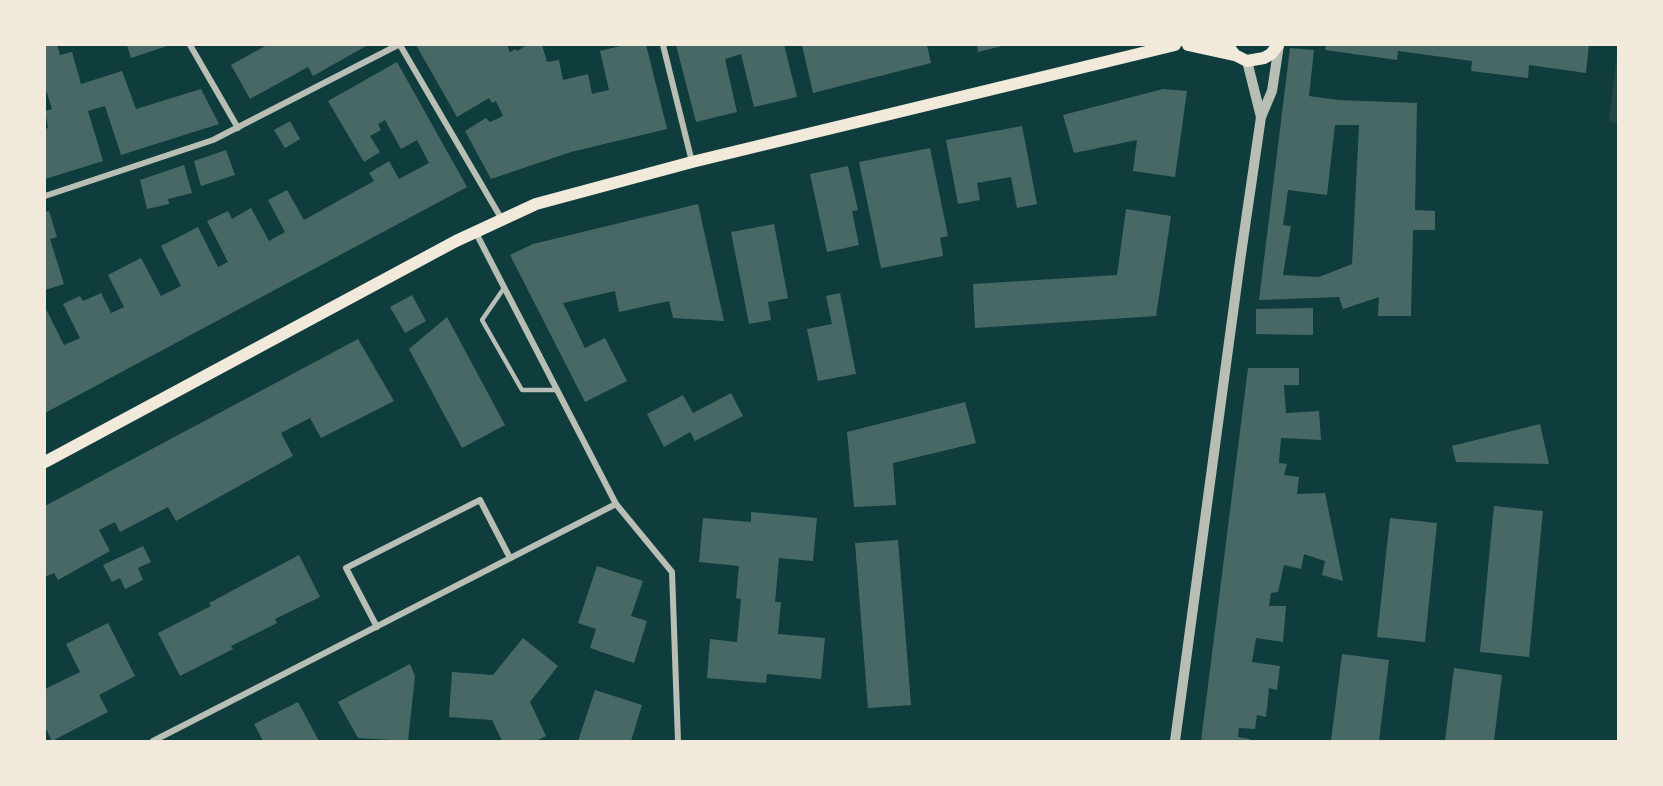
<!DOCTYPE html>
<style>
body{margin:0}
#map{position:relative;width:1663px;height:786px;overflow:hidden;background:#0f3d3e;font-family:"Roboto Condensed",sans-serif}
canvas{display:block}
.frame{position:absolute;inset:0;border:46px solid #f1e9da;pointer-events:none}
</style>
<div id="map">
<canvas width="1663" height="786"></canvas>
<div class="frame"></div>
</div>
<script>
const g = document.querySelector('canvas').getContext('2d');
g.lineJoin = 'round';
function paint(path, color) { g.fillStyle = color; g.fill(path, 'evenodd'); }
const shape = rows => new Path2D(rows.map(r => 'M' + r).join(''));
function stroke(path, color, width, dash) { g.strokeStyle = color; g.lineWidth = width; g.lineCap = dash ? 'butt' : 'round'; g.setLineDash(dash || []); g.stroke(path); }
paint(shape([
 [1618,45,1618,124,1609,121]
]), '#244646');
paint(shape([
 [45,45,57,45,60,55,72,52,81,84,122,71,136,109,201,89,219,124,121,155,105,106,88,111,103,161,45,179,45,129,48,128,45,111,52,109,45,87],
 [127,45,170,45,131,58],
 [267,45,368,45,313,76,308,67,250,99,231,65],
 [416,45,507,45,510,52,516,49,517,51,527,45,542,45,547,62,559,60,563,80,588,74,592,94,609,90,600,51,625,45,646,45,667,129,571,152,491,179,465,131,486,118,490,122,503,116,496,101,492,103,489,98,457,117],
 [676,45,784,45,797,97,754,107,741,54,725,59,737,112,696,122],
 [802,45,927,45,931,63,813,93],
 [977,45,1002,45,1002,46,978,52],
 [1326,45,1589,45,1586,73,1529,65,1528,78,1471,71,1472,61,1398,51,1397,60,1325,50],
 [1290,48,1314,50,1309,96,1338,100,1417,103,1415,210,1435,211,1435,230,1413,230,1411,316,1378,316,1379,297,1343,309,1339,297,1259,300],
 [1335,125,1359,125,1352,264,1319,277,1283,275,1291,226,1283,225,1288,190,1327,195],
 [397,62,467,187,45,413,45,307,64,345,80,338,63,304,80,296,83,301,101,293,111,313,124,307,108,275,141,258,161,296,181,286,161,246,198,227,218,267,228,262,207,221,228,211,232,219,251,208,269,241,285,232,268,200,287,190,304,220,374,181,369,173,389,161,399,179,429,163,417,140,401,149,385,120,378,124,381,130,370,136,380,152,364,162,328,101],
 [1163,89,1187,91,1175,177,1133,171,1137,140,1074,153,1063,115],
 [290,121,300,139,285,148,274,130],
 [1022,126,1037,204,1017,208,1011,177,977,183,980,200,958,204,946,140],
 [930,148,948,236,940,238,943,256,881,268,859,162],
 [226,150,235,175,201,186,194,161],
 [184,165,192,193,168,199,169,204,147,209,140,180],
 [848,166,858,210,852,211,859,245,827,252,810,174],
 [698,204,724,321,673,318,669,301,619,312,615,291,563,303,585,348,605,338,627,381,585,402,510,255,533,244],
 [1126,209,1171,216,1156,316,975,328,973,284,1117,275],
 [49,211,57,237,50,239,64,284,45,290,45,212],
 [774,224,788,298,768,302,771,320,749,324,731,232],
 [840,293,856,374,818,381,807,329,832,324,826,296],
 [412,295,426,321,405,333,390,307],
 [1313,308,1313,335,1256,334,1256,309],
 [447,317,505,425,462,448,409,349],
 [358,339,394,401,321,438,310,418,281,433,293,456,176,521,168,507,120,532,115,522,99,530,110,551,58,580,54,573,45,577,45,506],
 [1248,368,1299,368,1299,385,1284,385,1286,413,1319,411,1321,440,1281,438,1279,463,1287,464,1284,475,1299,477,1297,494,1325,493,1343,581,1322,575,1325,561,1304,554,1301,569,1284,565,1278,592,1271,593,1269,606,1286,606,1283,642,1256,638,1252,662,1280,666,1277,690,1269,688,1266,717,1257,715,1255,729,1239,728,1238,737,1250,739,1249,741,1201,741],
 [731,393,743,416,695,441,690,432,664,447,647,414,683,395,693,413],
 [965,402,976,443,893,463,896,505,854,507,847,432],
 [1540,424,1549,464,1456,462,1452,446],
 [1494,506,1543,511,1529,657,1480,652],
 [751,512,817,518,813,561,779,558,775,602,781,602,778,634,825,638,821,679,767,674,766,683,707,678,710,639,737,642,741,599,736,598,739,566,699,562,703,518,751,522],
 [1390,518,1437,523,1425,642,1377,637],
 [898,540,911,705,868,708,855,543],
 [143,546,151,562,138,568,143,580,125,589,120,578,112,582,103,565],
 [299,555,320,597,275,619,277,623,231,646,233,649,180,676,158,633,211,606,209,603],
 [597,566,643,581,631,616,647,621,634,663,590,648,596,629,578,623],
 [108,623,135,676,99,695,108,712,52,741,45,727,45,689,80,672,66,644],
 [523,638,558,666,530,702,546,736,536,741,502,741,492,720,449,717,452,672,493,675],
 [1342,654,1389,660,1379,741,1331,741],
 [410,664,415,676,408,741,358,738,338,702],
 [1454,668,1502,675,1494,741,1445,741],
 [595,690,642,705,631,741,578,741],
 [298,702,319,741,263,741,254,724]
]), '#486865');
stroke(shape([
 [504,288,482,320,522,390,557,390]
]), '#b8beb3', 4.5);
stroke(shape([
 [190,45,238,128],
 [400,45,501,218],
 [663,45,692,162],
 [45,196,213,140,398,45],
 [616,504,672,572,678,741],
 [377,627,346,568,480,500,510,558],
 [153,741,616,504,475,231]
]), '#b8beb3', 6);
stroke(shape([
 [1247,61,1261,117],
 [1175,741,1240,261,1261,117,1272,91,1279,45]
]), '#b8beb3', 10);
stroke(shape([
 [1188,45,1234,55],
 [1227,45,1235,55,1247,61,1264,58,1271,54,1278,45],
 [45,462,456,241,536,204,692,162,1175,45]
]), '#f1e9da', 12);
</script>
